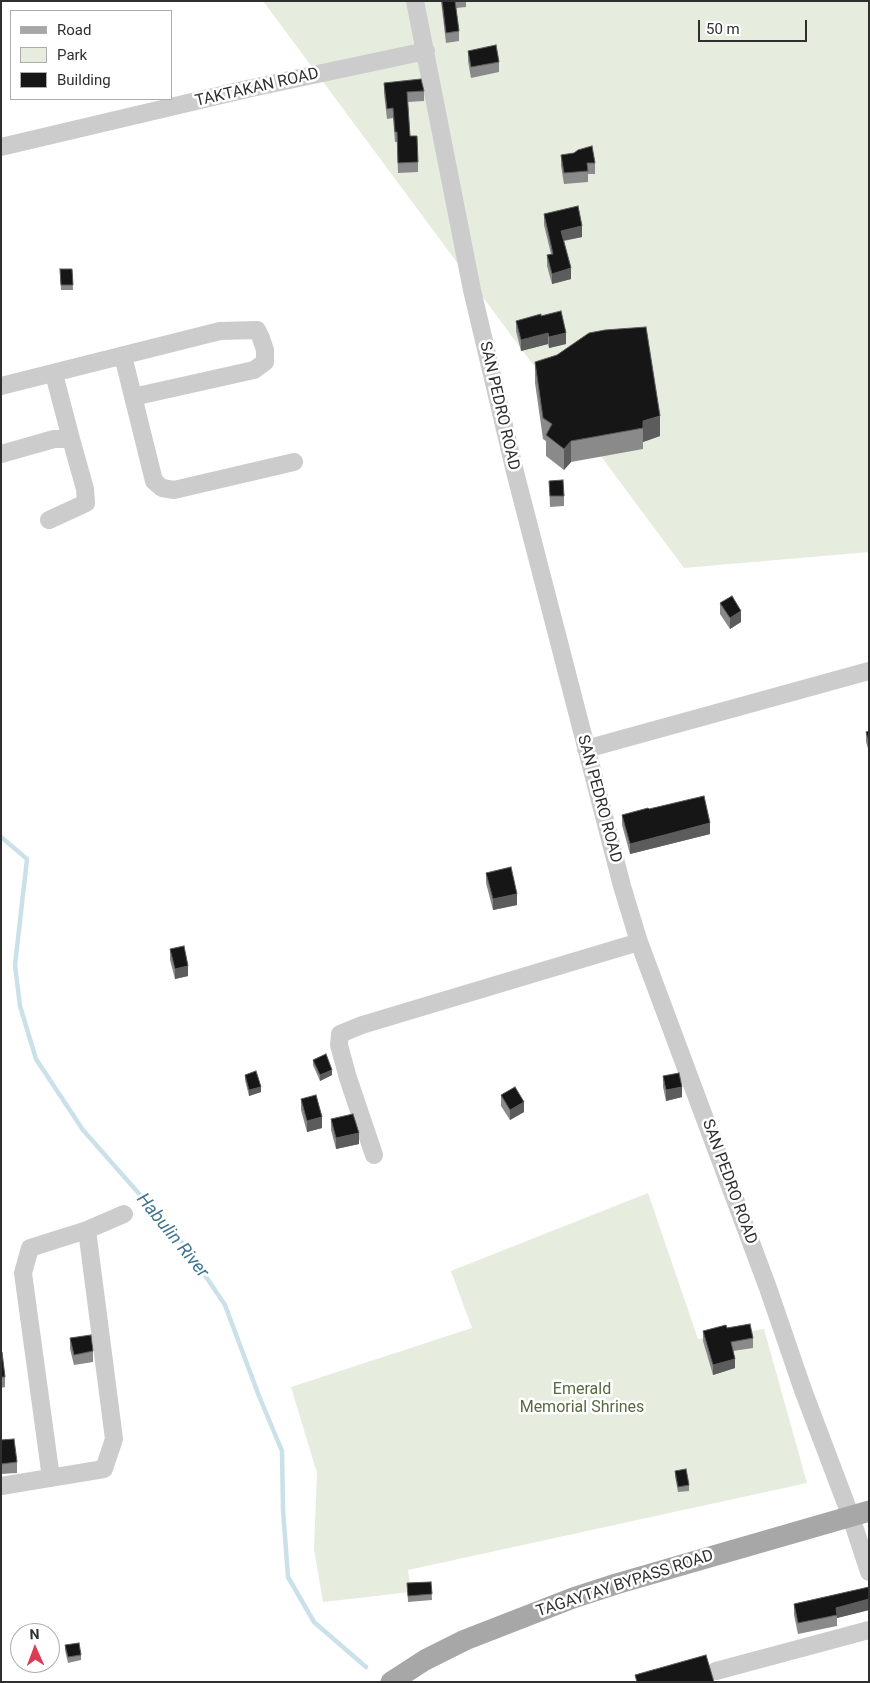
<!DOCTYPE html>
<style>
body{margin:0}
#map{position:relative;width:870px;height:1683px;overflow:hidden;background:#fff;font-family:Roboto,sans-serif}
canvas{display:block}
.frame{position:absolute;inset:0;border:2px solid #2f2f2f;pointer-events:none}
.legend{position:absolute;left:10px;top:10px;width:162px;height:90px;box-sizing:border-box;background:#fff;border:1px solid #acacac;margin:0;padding:6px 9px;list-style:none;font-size:15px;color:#2f2f2f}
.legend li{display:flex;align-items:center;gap:10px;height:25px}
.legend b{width:25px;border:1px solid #acacac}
.north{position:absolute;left:10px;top:1623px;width:50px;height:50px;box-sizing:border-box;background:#fff;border:1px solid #acacac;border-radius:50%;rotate:358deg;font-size:14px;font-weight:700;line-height:20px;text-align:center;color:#2f2f2f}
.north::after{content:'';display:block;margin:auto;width:18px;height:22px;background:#dd3b53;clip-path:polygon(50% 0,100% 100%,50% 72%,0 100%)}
.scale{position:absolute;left:698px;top:20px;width:109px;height:22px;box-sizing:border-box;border:2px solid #2f2f2f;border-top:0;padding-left:6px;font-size:15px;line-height:18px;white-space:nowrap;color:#2f2f2f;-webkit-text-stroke:4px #fff;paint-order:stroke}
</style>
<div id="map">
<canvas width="870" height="1683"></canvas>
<div class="frame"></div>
<ul class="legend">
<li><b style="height:6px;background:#a7a7a7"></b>Road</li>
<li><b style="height:14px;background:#e6ecde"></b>Park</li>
<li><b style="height:14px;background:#161616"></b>Building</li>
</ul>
<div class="north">N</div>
<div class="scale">50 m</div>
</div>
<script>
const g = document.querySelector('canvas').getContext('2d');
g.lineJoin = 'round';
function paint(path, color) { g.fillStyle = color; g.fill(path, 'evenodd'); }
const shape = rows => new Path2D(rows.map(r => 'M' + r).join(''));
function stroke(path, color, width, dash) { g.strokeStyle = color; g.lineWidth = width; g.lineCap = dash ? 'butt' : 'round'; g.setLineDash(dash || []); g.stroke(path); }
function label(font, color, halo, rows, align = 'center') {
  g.font = font + ' Roboto,sans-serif'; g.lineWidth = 5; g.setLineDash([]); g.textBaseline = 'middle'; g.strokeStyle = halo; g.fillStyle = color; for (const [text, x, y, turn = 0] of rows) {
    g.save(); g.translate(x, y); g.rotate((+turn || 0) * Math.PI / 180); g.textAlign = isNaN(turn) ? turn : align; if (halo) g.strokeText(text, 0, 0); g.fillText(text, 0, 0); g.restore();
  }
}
paint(shape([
 [263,1,869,1,869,552,684,568],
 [648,1193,698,1339,764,1329,807,1483,408,1570,411,1592,323,1602,314,1549,317,1473,291,1387,472,1328,451,1271]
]), '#e6ecde');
stroke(shape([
 [1,837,27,859,15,965,20,1006,36,1059,83,1130,186,1247,225,1305,259,1396,282,1451,283,1510,288,1577,314,1622,366,1667]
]), '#cbe1ea', 4.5);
stroke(shape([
 [415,1,472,290,515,472,622,886,639,942,768,1288,803,1390,851,1517,869,1572],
 [1,147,247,89,426,51],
 [123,356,154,481,162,488,174,490,294,462],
 [54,374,71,439],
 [1,386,220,331,257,330,261,338,265,350,265,362,254,370,133,397],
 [1,454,54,439,71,439,85,489,86,503,49,520],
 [586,749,869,671],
 [374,1155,348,1078,339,1045,340,1034,362,1025,639,942],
 [51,1478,23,1273,30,1248,87,1230,124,1214],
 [1,1486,104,1469,114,1439,87,1230],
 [716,1671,869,1630]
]), '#ccc', 18);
stroke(shape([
 [391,1682,425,1660,465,1640,573,1598,616,1584,869,1511]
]), '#a7a7a7', 21);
paint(shape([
 [441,1,472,1,466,2,466,7,456,8,459,31,459,41,446,43],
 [468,51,499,62,499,72,471,78,468,61],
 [384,83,424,91,424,101,408,102,410,136,418,162,418,172,398,173,397,142,395,142,393,118,387,119,384,93],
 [561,155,595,163,595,174,588,174,588,182,564,184,561,166],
 [544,214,582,237,564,241,571,279,552,284,547,266,547,255,551,254,544,225],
 [60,269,72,269,73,290,61,290],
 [541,316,566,344,549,348,548,344,521,351,516,331,516,321],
 [535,362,660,436,643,442,643,449,571,462,564,470,546,456,546,441,543,439,535,383],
 [549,481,564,496,564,506,550,507],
 [720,603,741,622,730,629,720,614],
 [869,731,869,752,866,742,866,732],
 [622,815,710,834,630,854,622,825],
 [486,873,517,905,493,910,486,883],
 [170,949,188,976,175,979,170,960],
 [313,1060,332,1075,320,1081,313,1065],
 [245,1075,261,1092,249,1096,245,1080],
 [663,1076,682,1097,666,1101,663,1087],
 [501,1095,524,1112,510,1120,501,1106],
 [301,1099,322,1128,307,1132,301,1110],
 [331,1119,359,1144,336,1149,331,1130],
 [727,1328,753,1338,753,1348,733,1351,735,1368,713,1375,703,1341,703,1331],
 [70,1338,93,1351,93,1362,74,1365,70,1349],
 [1,1352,5,1377,5,1387,1,1388],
 [1,1440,17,1462,17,1473,1,1474],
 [675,1471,689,1485,689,1491,678,1492,675,1476],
 [431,1582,432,1600,408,1602,407,1583],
 [869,1587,869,1610,837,1618,837,1626,798,1634,794,1615,794,1604],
 [65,1645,81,1655,81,1660,68,1663,65,1650]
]), '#8a8a8a');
paint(shape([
 [582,226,582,237,561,241,561,231],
 [571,268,571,279,552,284,552,274],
 [548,333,548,344,521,351,521,340],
 [566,333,566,344,549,348,549,337],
 [660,416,660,436,643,442,643,421],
 [571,441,571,462,564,470,564,449],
 [741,611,741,622,730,629,730,618],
 [710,823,710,834,630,854,630,844],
 [517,894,517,905,493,910,493,899],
 [188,966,188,976,175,979,175,969],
 [332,1070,332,1075,320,1081,320,1075],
 [261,1087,261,1092,249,1096,249,1090],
 [682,1087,682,1097,666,1101,666,1090],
 [524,1102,524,1112,510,1120,510,1110],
 [322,1117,322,1128,307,1132,307,1121],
 [359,1133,359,1144,336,1149,336,1138],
 [735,1359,735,1368,713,1375,713,1365],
 [869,1599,869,1610,837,1618,836,1608]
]), '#5c5c5c');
const building = shape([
 [442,1,455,1,459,31,446,33,442,1],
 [496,45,499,62,471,67,468,51,496,45],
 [421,79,424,91,407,92,410,136,417,136,418,162,398,163,397,132,395,132,393,108,387,109,384,83,421,79],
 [592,146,595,163,587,163,588,171,564,173,561,155,574,153,578,150,592,146],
 [578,206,582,226,561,231,571,268,552,274,547,255,553,254,544,214,578,206],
 [60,269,72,269,73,285,61,285,60,269],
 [561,311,566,333,549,337,548,333,521,340,516,321,541,314,541,316,561,311],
 [646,327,660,416,643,421,643,428,571,441,564,449,546,435,552,424,543,418,535,362,557,355,589,333,605,330,646,327],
 [563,480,564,496,550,496,549,481,563,480],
 [732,596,741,611,730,618,720,603,732,596],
 [869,731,869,742,866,732,869,731],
 [704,796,710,823,630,844,622,815,648,808,649,809,704,796],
 [511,867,517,894,493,899,486,873,511,867],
 [184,946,188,966,175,969,170,949,184,946],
 [326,1054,332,1070,320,1075,313,1060,326,1054],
 [256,1071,261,1087,249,1090,245,1075,256,1071],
 [679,1073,682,1087,666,1090,663,1076,679,1073],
 [515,1087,524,1102,510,1110,501,1095,515,1087],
 [316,1095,322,1117,307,1121,301,1099,316,1095],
 [353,1114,359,1133,336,1138,331,1119,353,1114],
 [750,1324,753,1338,731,1342,735,1359,713,1365,703,1331,726,1325,727,1328,750,1324],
 [91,1335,93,1351,74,1355,70,1338,91,1335],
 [1,1352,2,1352,5,1377,1,1377,1,1352],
 [14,1439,17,1462,1,1464,1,1440,14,1439],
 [686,1469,689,1485,678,1487,675,1471,686,1469],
 [431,1582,432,1594,408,1596,407,1583,431,1582],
 [869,1587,869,1599,836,1608,837,1615,798,1623,794,1604,869,1587],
 [79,1643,81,1655,68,1657,65,1645,79,1643],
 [706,1655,714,1682,637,1682,635,1675,706,1655]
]);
paint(building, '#161616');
stroke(building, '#5c5c5c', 1);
label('16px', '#2f2f2f', '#fff', [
 ["TAKTAKAN ROAD",257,88,-13],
 ["SAN PEDRO ROAD",499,406,77],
 ["SAN PEDRO ROAD",599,799,75],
 ["SAN PEDRO ROAD",729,1182,70],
 ["TAGAYTAY BYPASS ROAD",625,1584,-18]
]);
label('16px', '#56693f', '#fff', [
 ["Emerald",582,1390],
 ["Memorial Shrines",582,1408]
]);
label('italic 18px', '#41768e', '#fff', [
 ["Habulin River",172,1236,51]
]);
</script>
